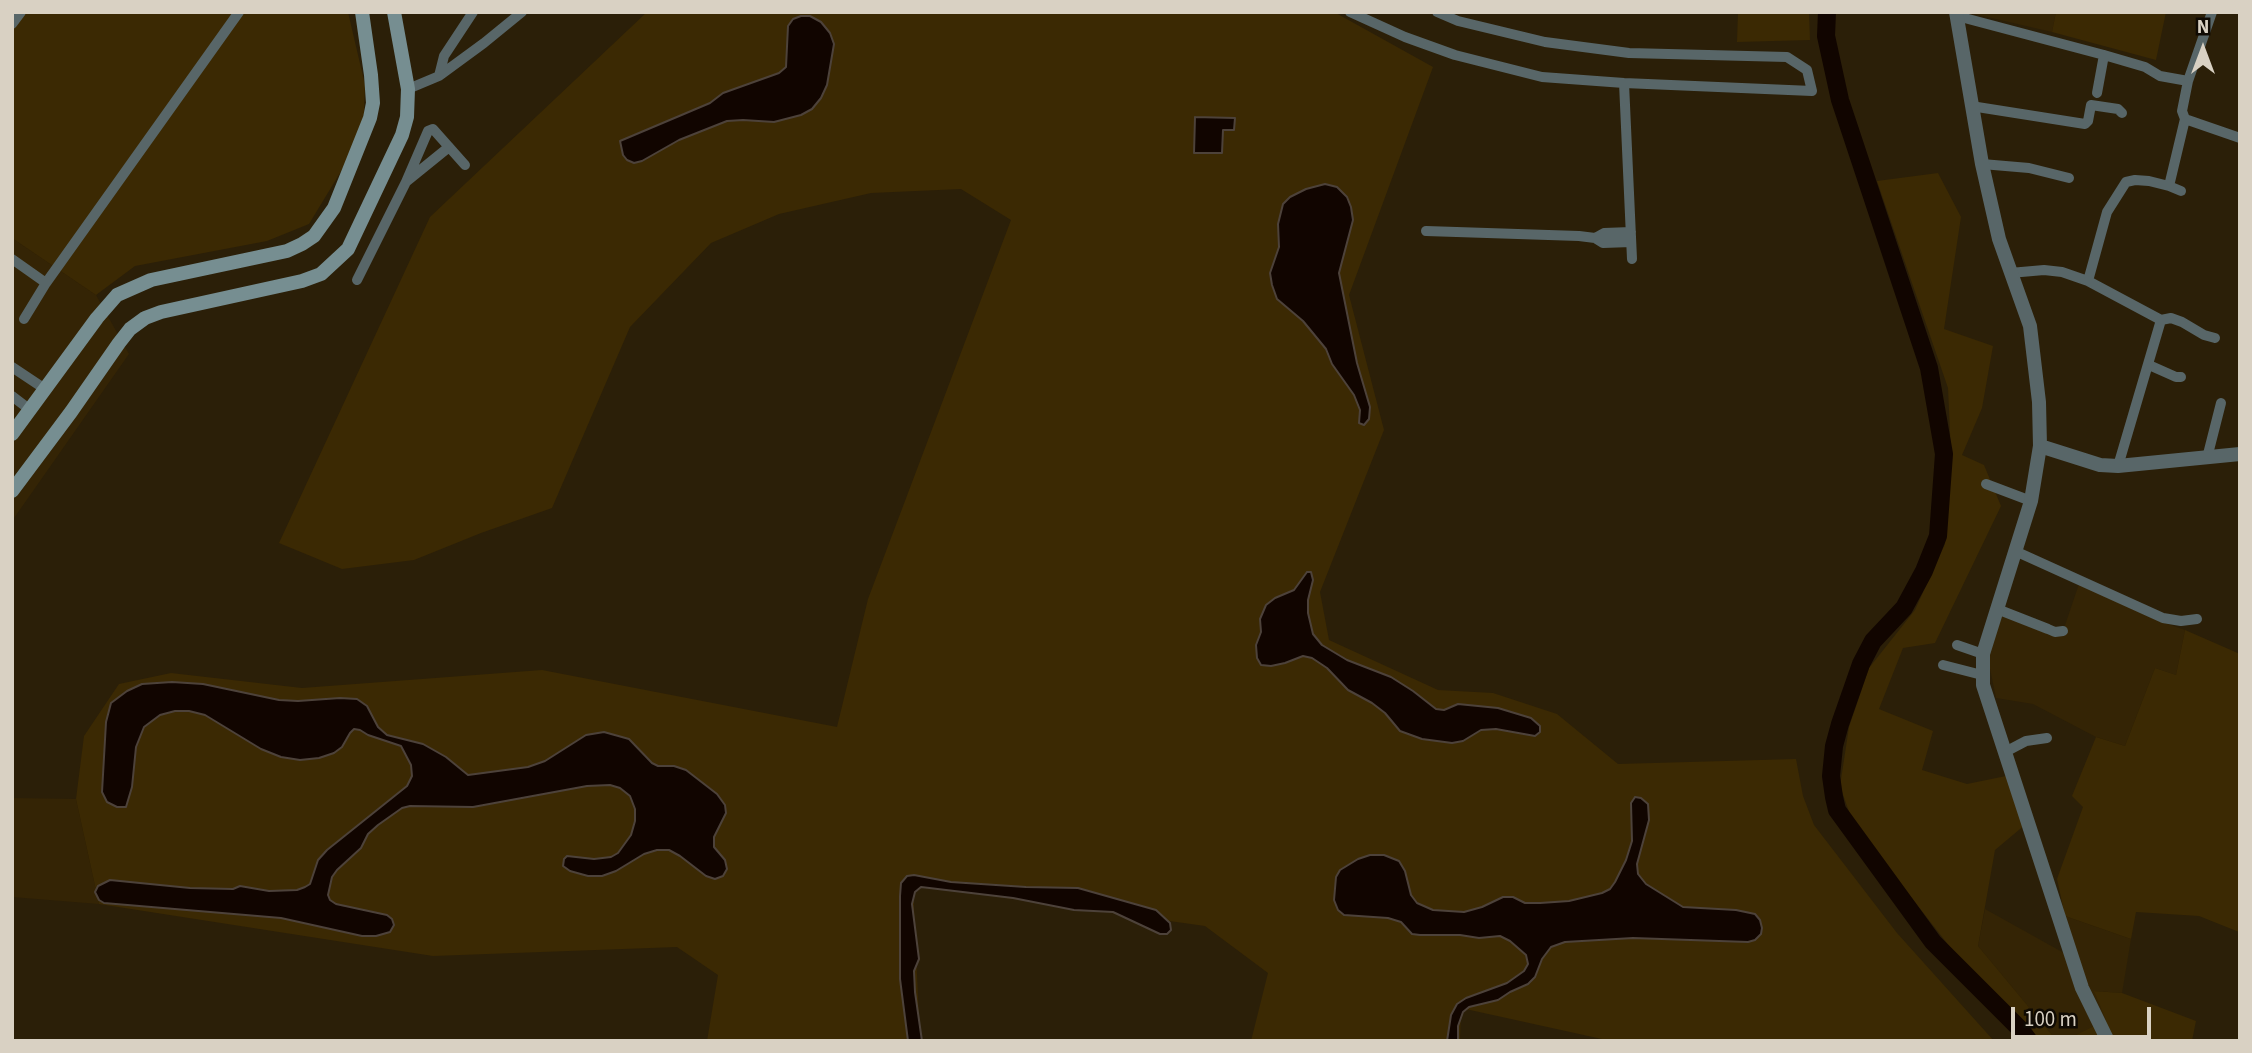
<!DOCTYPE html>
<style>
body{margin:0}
#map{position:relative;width:2252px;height:1053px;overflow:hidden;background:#2b1f08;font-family:"Source Sans 3",sans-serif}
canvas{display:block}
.frame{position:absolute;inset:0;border:14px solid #d9d1c3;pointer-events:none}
.north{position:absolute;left:2168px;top:14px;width:70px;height:70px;-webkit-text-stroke:5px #0f0a03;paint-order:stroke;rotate:0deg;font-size:19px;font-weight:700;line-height:28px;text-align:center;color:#d9d1c3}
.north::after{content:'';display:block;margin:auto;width:24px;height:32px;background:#d9d1c3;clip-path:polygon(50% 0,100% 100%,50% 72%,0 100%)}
.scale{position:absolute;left:2011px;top:1007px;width:140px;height:32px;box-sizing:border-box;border:4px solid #d9d1c3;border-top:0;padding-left:9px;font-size:21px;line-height:24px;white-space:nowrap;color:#d9d1c3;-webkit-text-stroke:5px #0f0a03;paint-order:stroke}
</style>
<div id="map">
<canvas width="2252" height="1053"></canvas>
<div class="frame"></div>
<div class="north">N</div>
<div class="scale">100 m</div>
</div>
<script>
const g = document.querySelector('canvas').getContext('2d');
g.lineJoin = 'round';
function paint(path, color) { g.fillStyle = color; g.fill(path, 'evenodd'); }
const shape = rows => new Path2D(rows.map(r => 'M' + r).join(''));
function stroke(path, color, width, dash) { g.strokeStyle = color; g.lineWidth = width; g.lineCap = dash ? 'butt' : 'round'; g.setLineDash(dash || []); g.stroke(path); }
paint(shape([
 [1966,12,2056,12,2052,32],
 [12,238,96,295,129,354,12,521],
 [2081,578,2162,622,2185,630,2176,675,2155,668,2125,746,2096,737,2033,704,1996,698,1988,659,2003,611,2062,634],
 [12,798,76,799,99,904,12,897],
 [1985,909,2064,953,2065,916,2131,939,2122,993,2095,991,2107,1020,2064,1041,2057,1041,1978,946]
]), '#342405');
paint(shape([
 [12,12,348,12,365,85,363,135,309,224,267,241,135,266,96,295,12,238],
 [647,12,1334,12,1433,67,1349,295,1384,430,1320,592,1329,640,1438,690,1493,693,1557,714,1618,764,1796,759,1803,796,1814,825,1897,933,1994,1041,1611,1041,1461,1008,1460,1041,1251,1041,1268,973,1205,926,913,885,920,1041,707,1041,718,975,677,947,433,956,99,904,76,799,84,736,119,684,171,673,302,688,542,670,837,727,868,599,1011,220,961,189,871,193,779,214,711,243,630,327,552,508,481,533,414,560,342,569,279,543,430,217],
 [1738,12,1809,12,1810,40,1737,42],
 [2056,12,2166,12,2156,60,2052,32],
 [1938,173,1961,217,1944,329,1993,346,1982,408,1962,455,1984,465,2001,506,1935,643,1903,648,1879,709,1933,731,1922,770,1967,784,2006,776,2026,824,1995,850,1978,946,2057,1041,2038,1041,2023,1021,1957,956,1853,823,1840,786,1849,727,1869,668,1915,610,1945,544,1951,455,1948,388,1877,181],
 [2185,630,2240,654,2240,929,2239,932,2199,916,2136,912,2131,939,2065,916,2057,879,2083,807,2072,796,2096,737,2125,746,2155,668,2176,675],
 [2094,991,2122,993,2196,1021,2192,1041,2064,1041,2106,1020]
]), '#3b2903');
const water = shape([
 [801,16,810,16,821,22,830,33,834,44,827,85,821,98,812,109,801,115,774,122,743,120,727,121,679,140,642,161,634,163,627,160,623,155,620,141,710,103,723,93,779,73,786,67,788,26,793,19,801,16],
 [1195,117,1235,118,1234,130,1223,130,1222,153,1194,153,1195,117],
 [1325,184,1337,187,1347,197,1351,207,1353,220,1339,273,1357,363,1370,407,1369,419,1364,425,1359,423,1360,410,1354,395,1332,364,1326,349,1303,321,1277,299,1272,285,1270,273,1279,247,1278,224,1283,204,1290,197,1306,189,1325,184],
 [1307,572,1311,572,1313,580,1308,600,1308,613,1313,634,1322,645,1347,660,1391,677,1413,691,1436,709,1444,710,1458,704,1498,708,1531,718,1540,726,1540,732,1535,736,1496,729,1481,730,1463,741,1452,743,1422,739,1400,731,1385,713,1372,703,1348,690,1327,668,1312,658,1303,656,1285,663,1271,666,1261,665,1257,658,1256,645,1261,632,1260,619,1266,605,1275,598,1294,590,1307,572],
 [172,682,203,684,279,700,298,701,340,698,357,699,367,706,378,727,387,735,423,744,446,757,468,775,528,767,545,761,586,735,604,732,629,739,652,763,658,766,674,766,686,770,717,794,725,805,726,813,714,837,714,847,725,860,727,869,723,876,715,879,706,876,680,856,669,850,657,850,644,854,616,871,602,876,588,876,570,871,563,866,564,859,567,856,594,859,611,857,618,853,631,835,635,821,635,809,630,796,620,788,610,785,587,786,473,807,410,806,402,808,378,825,368,834,361,848,337,870,332,877,328,895,330,900,336,904,387,915,392,919,394,925,390,932,376,936,362,936,281,918,104,903,99,900,95,892,98,886,110,880,190,888,233,889,240,886,269,891,297,890,305,887,310,884,318,860,327,850,407,786,412,776,411,765,401,746,368,735,360,730,354,729,350,733,342,747,334,753,319,758,300,760,281,757,261,749,205,715,189,711,175,711,160,715,144,727,136,747,132,787,126,807,117,807,107,802,102,792,106,722,111,703,127,691,142,684,172,682],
 [1635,797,1641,798,1648,804,1649,820,1637,864,1638,874,1646,884,1683,907,1736,910,1755,914,1760,920,1762,928,1761,934,1755,940,1748,942,1633,938,1565,942,1551,947,1542,959,1535,977,1528,984,1510,992,1498,1000,1469,1007,1463,1012,1458,1026,1458,1041,1447,1041,1451,1015,1457,1004,1466,998,1507,983,1524,971,1528,964,1526,955,1510,941,1500,936,1479,938,1460,935,1420,935,1412,934,1401,922,1388,918,1344,915,1338,910,1334,900,1336,877,1340,870,1358,859,1370,855,1384,855,1399,861,1405,871,1411,895,1417,903,1433,910,1464,912,1482,907,1503,897,1513,897,1525,903,1540,903,1569,901,1602,893,1610,889,1615,882,1626,860,1632,841,1631,803,1635,797],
 [914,875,951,882,1026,887,1078,888,1156,910,1170,923,1171,930,1167,934,1160,934,1113,912,1074,910,1013,898,921,887,915,892,912,904,919,959,914,971,915,992,922,1041,908,1041,900,979,900,896,901,883,907,876,914,875]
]);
paint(water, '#110500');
stroke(water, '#4d423a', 2);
stroke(shape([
 [1827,12,1826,36,1840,100,1929,368,1944,454,1938,536,1924,571,1904,608,1873,641,1861,664,1840,724,1834,746,1831,776,1834,797,1837,810,1933,942,2020,1029,2029,1041]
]), '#110500', 18);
stroke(shape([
 [1350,12,1405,37,1455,55,1542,77,1624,83,1812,91,1807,70,1787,57,1629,53,1545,42,1458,21,1437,12],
 [1957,16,2104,55,2145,67,2160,76,2188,81],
 [12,24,21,12],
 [439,76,444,56,473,12],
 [1624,83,1632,259],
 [408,89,439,76,484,43,522,12],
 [2097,93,2104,55],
 [1971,106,2085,124,2088,121,2091,105,2118,109,2122,113],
 [2185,119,2240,138],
 [1982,164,2029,168,2069,178],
 [407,181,449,147],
 [2169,186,2185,119,2182,111,2188,81,2212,12],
 [1426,231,1579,236,1595,238,1603,243,1631,242],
 [1595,238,1604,233,1631,232],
 [12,259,46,283,239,12],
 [2010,273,2044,270,2062,272,2088,281,2161,320,2171,318,2182,322,2204,335,2215,338],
 [357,280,406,182,428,131,433,129,465,165],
 [2088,281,2107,212,2126,182,2135,180,2149,181,2169,186,2181,191],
 [24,319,46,283],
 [2149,365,2176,377,2181,377],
 [12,367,45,389],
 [12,396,29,409],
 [2207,458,2221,403],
 [2118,466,2161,320],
 [1986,484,2031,501],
 [2015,551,2163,618,2181,621,2197,619],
 [1997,609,2048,629,2055,632,2063,631],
 [1957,645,1983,654],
 [1943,665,1982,675],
 [2005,752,2026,741,2047,738]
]), '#586668', 10);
stroke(shape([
 [1956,12,1982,164,1999,239,2030,326,2039,402,2040,446,2031,501,1983,654,1983,685,2082,988,2108,1041],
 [2040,446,2100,465,2118,466,2240,454]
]), '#586668', 14);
stroke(shape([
 [12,434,97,318,117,295,151,280,287,251,302,244,314,236,334,208,370,118,373,103,371,75,362,12],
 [12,491,71,412,119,343,130,329,145,318,161,312,302,281,321,274,348,249,402,135,407,117,408,89,394,12]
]), '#768e91', 14);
</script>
